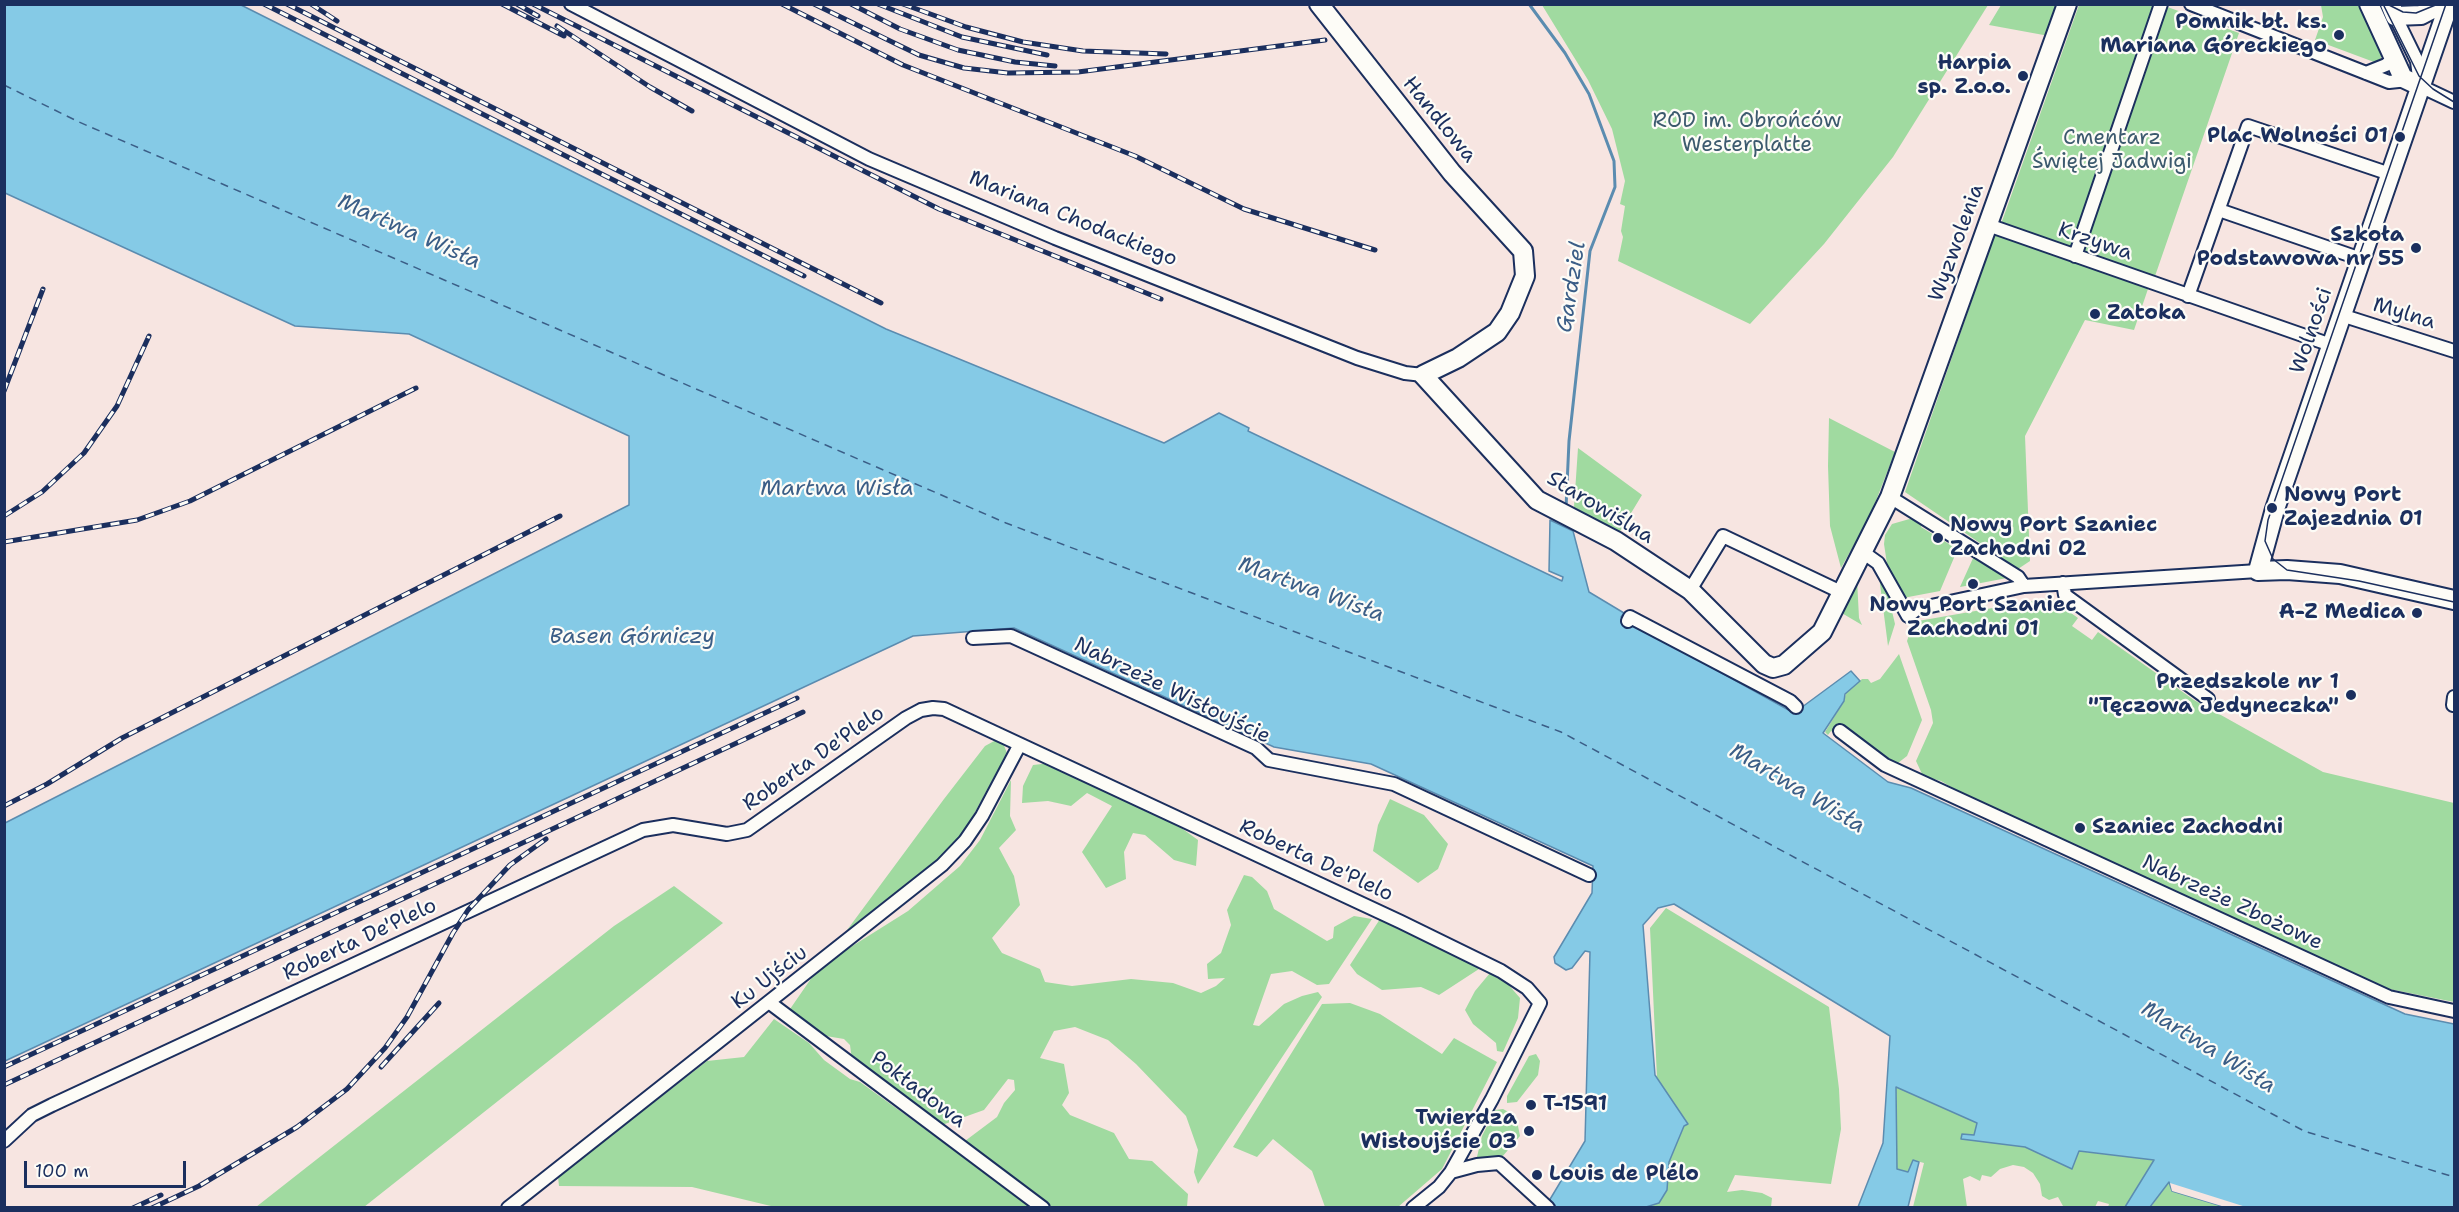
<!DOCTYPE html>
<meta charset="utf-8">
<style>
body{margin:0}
#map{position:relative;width:2459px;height:1212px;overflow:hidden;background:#f7e5e1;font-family:"Shantell Sans",sans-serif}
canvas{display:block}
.frame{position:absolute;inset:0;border:6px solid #1b2f5e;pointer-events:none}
.scale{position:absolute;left:24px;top:1161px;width:162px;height:27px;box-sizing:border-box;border:3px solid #1b2f5e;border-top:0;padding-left:8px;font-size:18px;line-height:21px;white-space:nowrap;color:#1b2f5e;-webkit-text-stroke:4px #fdfcf7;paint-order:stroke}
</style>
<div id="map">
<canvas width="2459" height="1212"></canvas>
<div class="frame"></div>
<div class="scale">100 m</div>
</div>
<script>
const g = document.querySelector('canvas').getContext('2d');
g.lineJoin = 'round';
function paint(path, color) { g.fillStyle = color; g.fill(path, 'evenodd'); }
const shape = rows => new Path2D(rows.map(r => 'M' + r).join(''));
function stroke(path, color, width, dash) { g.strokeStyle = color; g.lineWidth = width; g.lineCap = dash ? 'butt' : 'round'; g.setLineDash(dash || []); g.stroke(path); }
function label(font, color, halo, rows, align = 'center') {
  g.font = font + ' "Shantell Sans",sans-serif'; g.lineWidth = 4.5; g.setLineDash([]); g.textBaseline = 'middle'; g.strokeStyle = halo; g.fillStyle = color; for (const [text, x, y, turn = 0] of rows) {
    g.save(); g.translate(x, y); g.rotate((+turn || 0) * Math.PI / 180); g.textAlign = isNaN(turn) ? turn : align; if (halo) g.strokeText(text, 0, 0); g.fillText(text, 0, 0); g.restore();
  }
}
paint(shape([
 [1542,5,1988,5,1893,157,1824,244,1750,324,1618,261,1623,237,1621,231,1625,206,1620,204,1625,181,1612,129,1588,80],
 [2001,5,2060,5,2049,36,1989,25],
 [2079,5,2162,5,2239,33,2154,279,2001,224],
 [2321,5,2358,5,2382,53,2380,61,2374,62,2315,40,2323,17],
 [1996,231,2149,286,2134,330,2085,320,2025,436,2030,561,2018,569,1905,492],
 [1829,418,1895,452,1870,516,1841,568,1830,526,1828,466],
 [1578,448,1642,495,1619,533,1574,507],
 [1913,518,1923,523,1921,527,1954,547,1956,553,1940,591,1903,598,1889,577,1884,544,1885,535,1892,524],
 [1974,556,2007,578,1960,587],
 [1879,576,1887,590,1895,624,1888,646],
 [1857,579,1859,618,1862,625,1840,612],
 [2050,598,2078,618,2072,626,2092,640,2098,632,2194,700,2323,772,2454,803,2454,1002,2384,988,1973,800,1941,781,1923,776,1916,761,1933,723,1931,710,1907,641,1910,632,1918,621],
 [1899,654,1922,720,1907,756,1898,763,1891,762,1831,731,1828,735,1825,732,1844,701,1846,693,1862,679,1868,679,1871,683,1880,679],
 [996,740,1003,743,1007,753,961,838,943,859,836,945,944,799,985,746],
 [1051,763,1180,827,1198,840,1196,866,1174,860,1145,835,1133,833,1124,852,1126,879,1106,888,1082,852,1112,806,1087,793,1071,806,1048,801,1022,803,1023,786,1033,765],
 [1011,780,1010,816,1016,830,999,848,1014,876,1020,905,992,938,1002,953,1040,969,1045,982,1072,986,1131,979,1173,983,1201,993,1216,986,1225,978,1208,979,1207,964,1221,953,1231,925,1227,910,1244,875,1252,877,1267,891,1274,909,1327,941,1333,938,1334,927,1354,916,1372,919,1329,984,1317,985,1292,971,1271,974,1253,1025,1259,1026,1284,1004,1302,996,1318,992,1322,997,1198,1184,1194,1172,1198,1150,1186,1116,1136,1064,1108,1040,1075,1027,1054,1031,1040,1058,1064,1064,1069,1093,1062,1105,1070,1115,1114,1133,1129,1159,1152,1161,1188,1194,1187,1207,1052,1207,965,1141,997,1117,1004,1103,1015,1090,1014,1080,1008,1079,984,1110,942,1125,852,1060,850,1045,844,1039,820,1035,788,1012,819,967,908,911,960,866,980,840],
 [1390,799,1424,815,1448,844,1438,869,1418,883,1373,851,1378,825],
 [674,886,723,923,364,1207,256,1207,614,926],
 [1666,908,1829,1007,1839,1089,1841,1129,1831,1184,1735,1175,1727,1192,1742,1190,1762,1193,1772,1198,1771,1207,1646,1208,1659,1203,1667,1190,1669,1162,1684,1126,1657,1078,1650,928],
 [1380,919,1383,919,1482,967,1439,995,1421,987,1382,990,1357,974,1350,965],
 [1490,973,1507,983,1520,998,1518,1018,1503,1052,1497,1051,1496,1043,1473,1024,1465,1010,1475,991],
 [1350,1003,1380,1014,1442,1054,1454,1038,1497,1062,1442,1169,1398,1207,1325,1207,1312,1171,1273,1139,1257,1157,1233,1147,1322,1004],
 [774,1019,809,1043,824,1060,850,1079,860,1082,1033,1207,775,1207,692,1187,559,1186,558,1177,707,1061,744,1057],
 [1536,1054,1540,1061,1538,1075,1517,1102,1507,1103,1507,1096,1529,1056],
 [1896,1086,1977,1123,1974,1135,1962,1134,1962,1139,2025,1147,2072,1169,2078,1151,2154,1160,2125,1207,2108,1207,2109,1204,2098,1201,2095,1207,2061,1207,2063,1206,2058,1197,2049,1200,2042,1196,2040,1184,2033,1173,2024,1167,2013,1165,2000,1169,1991,1177,1982,1175,1980,1181,1970,1176,1963,1179,1967,1207,1913,1207,1924,1163,1913,1160,1908,1172,1897,1169],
 [1503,1109,1516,1116,1520,1136,1502,1157,1476,1161,1482,1136,1495,1110],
 [2169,1182,2172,1191,2225,1207,2150,1208]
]), '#a0daa0');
const water = shape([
 [5,5,241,5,886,329,1164,443,1219,413,1249,428,1248,431,1562,581,1563,577,1549,571,1550,520,1573,531,1589,592,1624,613,1621,617,1628,621,1794,713,1851,671,1860,681,1845,694,1844,701,1823,733,1888,782,1911,788,2405,1014,2454,1024,2454,1207,2225,1207,2172,1191,2169,1182,2150,1207,2125,1207,2154,1160,2079,1151,2072,1169,2025,1147,1961,1139,1962,1134,1974,1135,1977,1123,1896,1087,1897,1169,1908,1172,1913,1160,1919,1162,1908,1207,1858,1207,1883,1143,1890,1036,1674,904,1658,908,1643,925,1655,1075,1688,1124,1684,1126,1669,1162,1667,1190,1659,1203,1646,1207,1549,1207,1552,1204,1549,1201,1585,1141,1590,952,1585,951,1572,968,1566,970,1555,963,1554,957,1592,893,1593,866,1371,764,1274,747,1014,628,913,636,5,1061,5,823,629,505,629,436,409,334,295,326,5,193,5,5]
]);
paint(water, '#85cae6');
stroke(water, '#5b8cb0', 1.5);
paint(shape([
 [2170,1183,2246,1207,2225,1207,2172,1191]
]), '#f7e5e1');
stroke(shape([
 [1529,4,1565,53,1589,94,1614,161,1615,187,1590,251,1569,441,1566,508]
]), '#5b8cb0', 3);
stroke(shape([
 [4,85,79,122,1006,523,1561,732,2304,1131,2454,1177]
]), '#3b5e87', 1.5, [8, 6]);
const street = shape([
 [571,4,869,159,1055,238,1357,358,1405,373,1423,375],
 [2191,4,2389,82,2408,80],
 [2395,16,2417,61,2420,86,2454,102],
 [2366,73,2386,65,2394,58],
 [2219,210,2361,259],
 [1988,225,2331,345],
 [2075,256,2161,4],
 [2188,296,2248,126,2390,174],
 [2341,315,2454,351],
 [1890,497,2018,577,2024,586],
 [1864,553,1878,563,1908,616,1917,609,2024,586,2258,571],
 [2063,583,2065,595,2208,699],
 [1690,590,1723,536,1843,593],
 [1628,621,1630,617,1790,701,1796,707],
 [973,638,1011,636,1256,748,1269,760,1394,784,1589,875],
 [2453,705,2454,697],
 [1840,731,1885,765,2389,997,2454,1011],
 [770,1003,1043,1208],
 [4,1141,32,1115,52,1105,643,830,673,825,727,834,747,830,906,718,921,710,933,708,944,709,1401,922,1501,971,1527,988,1540,1003,1492,1099,1451,1172,1439,1187,1413,1208],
 [1451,1172,1477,1165,1499,1163,1548,1208],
 [508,1208,942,865,965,841,982,816,1019,746]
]);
const secondary = shape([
 [1319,4,1452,173,1523,251,1525,276,1510,313,1497,332,1458,358,1423,375,1537,500,1616,541,1690,590,1764,664,1773,668,1784,665,1822,632,1890,497,2067,4],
 [2369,4,2403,78,2420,86],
 [2390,4,2395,16,2421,15,2442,4],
 [2449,4,2275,509,2258,571,2287,570,2340,574,2454,600]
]);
stroke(street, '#1b2f5e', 16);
stroke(secondary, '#1b2f5e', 22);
stroke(street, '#fdfcf7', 12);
stroke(secondary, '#fdfcf7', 18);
stroke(shape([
 [2383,4,2419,76,2433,89,2454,102],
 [2387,4,2403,12,2416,13,2438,4],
 [2446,4,2268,520,2265,541,2273,559,2287,570,2359,581,2454,602]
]), '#1b2f5e', 1.5);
const rail = shape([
 [264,4,804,276],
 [287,4,881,303],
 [311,4,337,21],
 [502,4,564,36],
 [517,4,538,16],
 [533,4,939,209,1161,299],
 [782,4,903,65,1135,156,1244,209,1375,250],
 [814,4,919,55,964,68,1008,73,1078,72,1325,40],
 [851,4,900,29,958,50,1015,62,1055,66],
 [878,4,962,37,1047,55],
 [903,4,966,27,1023,42,1083,51,1166,54],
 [557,26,650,87,692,111],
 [4,391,43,289],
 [4,516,42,492,84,453,117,406,149,336],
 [4,542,137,520,190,501,416,388],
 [4,806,47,784,122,738,560,516],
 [4,1067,797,698],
 [381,1067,439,1003],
 [4,1085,803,712],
 [133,1208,161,1195],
 [152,1208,199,1186,297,1127,347,1089,385,1048,407,1017,453,933,468,910,510,865,546,839]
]);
stroke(rail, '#1b2f5e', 5);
stroke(rail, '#fdfcf7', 3, [9]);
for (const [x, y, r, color] of [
 [2339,35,6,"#1b2f5e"],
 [2023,76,6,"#1b2f5e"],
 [2400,137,6,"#1b2f5e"],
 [2416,248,6,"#1b2f5e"],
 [2095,314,6,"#1b2f5e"],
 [2272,508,6,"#1b2f5e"],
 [1938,538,6,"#1b2f5e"],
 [1973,584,6,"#1b2f5e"],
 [2417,613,6,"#1b2f5e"],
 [2351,695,6,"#1b2f5e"],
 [2080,828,6,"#1b2f5e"],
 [1531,1105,6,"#1b2f5e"],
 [1529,1131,6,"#1b2f5e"],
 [1537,1175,6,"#1b2f5e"]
]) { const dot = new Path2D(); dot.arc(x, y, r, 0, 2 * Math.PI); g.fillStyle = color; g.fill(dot); stroke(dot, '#fdfcf7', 2); }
label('bold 21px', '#1b2f5e', '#fdfcf7', [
 ["Pomnik bł. ks.",2327,23],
 ["Mariana Góreckiego",2327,47],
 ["Harpia",2011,64],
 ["sp. Z.o.o.",2011,88],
 ["Plac Wolności 01",2388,137],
 ["Szkoła",2404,236],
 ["Podstawowa nr 55",2404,260],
 ["Zatoka",2107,314,"left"],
 ["Nowy Port",2284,496,"left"],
 ["Zajezdnia 01",2284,520,"left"],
 ["Nowy Port Szaniec",1950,526,"left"],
 ["Zachodni 02",1950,550,"left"],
 ["Nowy Port Szaniec",1973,606,"center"],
 ["Zachodni 01",1973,630,"center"],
 ["A-Z Medica",2405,613],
 ["Przedszkole nr 1",2339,683],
 ["\"Tęczowa Jedyneczka\"",2339,707],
 ["Szaniec Zachodni",2092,828,"left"],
 ["T-1591",1543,1105,"left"],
 ["Twierdza",1517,1119],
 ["Wisłoujście 03",1517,1143],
 ["Louis de Plélo",1549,1175,"left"]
], 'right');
label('21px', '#1b2f5e', '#fdfcf7', [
 ["Handlowa",1439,120,51],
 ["Mariana Chodackiego",1073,219,22],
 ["Krzywa",2095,242,19],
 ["Wyzwolenia",1957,243,-70],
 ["Mylna",2404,314,17],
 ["Wolności",2312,331,-71],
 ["Starowiślna",1600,508,31],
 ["Nabrzeże Wisłoujście",1172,691,26],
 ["Roberta De'Plelo",814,759,-35],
 ["Roberta De'Plelo",1316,861,25],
 ["Nabrzeże Zbożowe",2232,903,25],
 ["Roberta De'Plelo",360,940,-25],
 ["Ku Ujściu",770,978,-38],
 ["Pokładowa",918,1090,37]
]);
label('21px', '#3c5a6e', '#fdfcf7', [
 ["ROD im. Obrońców",1747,122],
 ["Westerplatte",1747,146],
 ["Cmentarz",2112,139],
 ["Świętej Jadwigi",2112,163]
]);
label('italic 22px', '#3b5e87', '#fdfcf7', [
 ["Martwa Wisła",409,232,24],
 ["Gardziel",1572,287,-81],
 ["Martwa Wisła",837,489],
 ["Martwa Wisła",1311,590,20],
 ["Basen Górniczy",632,637],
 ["Martwa Wisła",1797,789,31],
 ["Martwa Wisła",2208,1048,32]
]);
</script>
